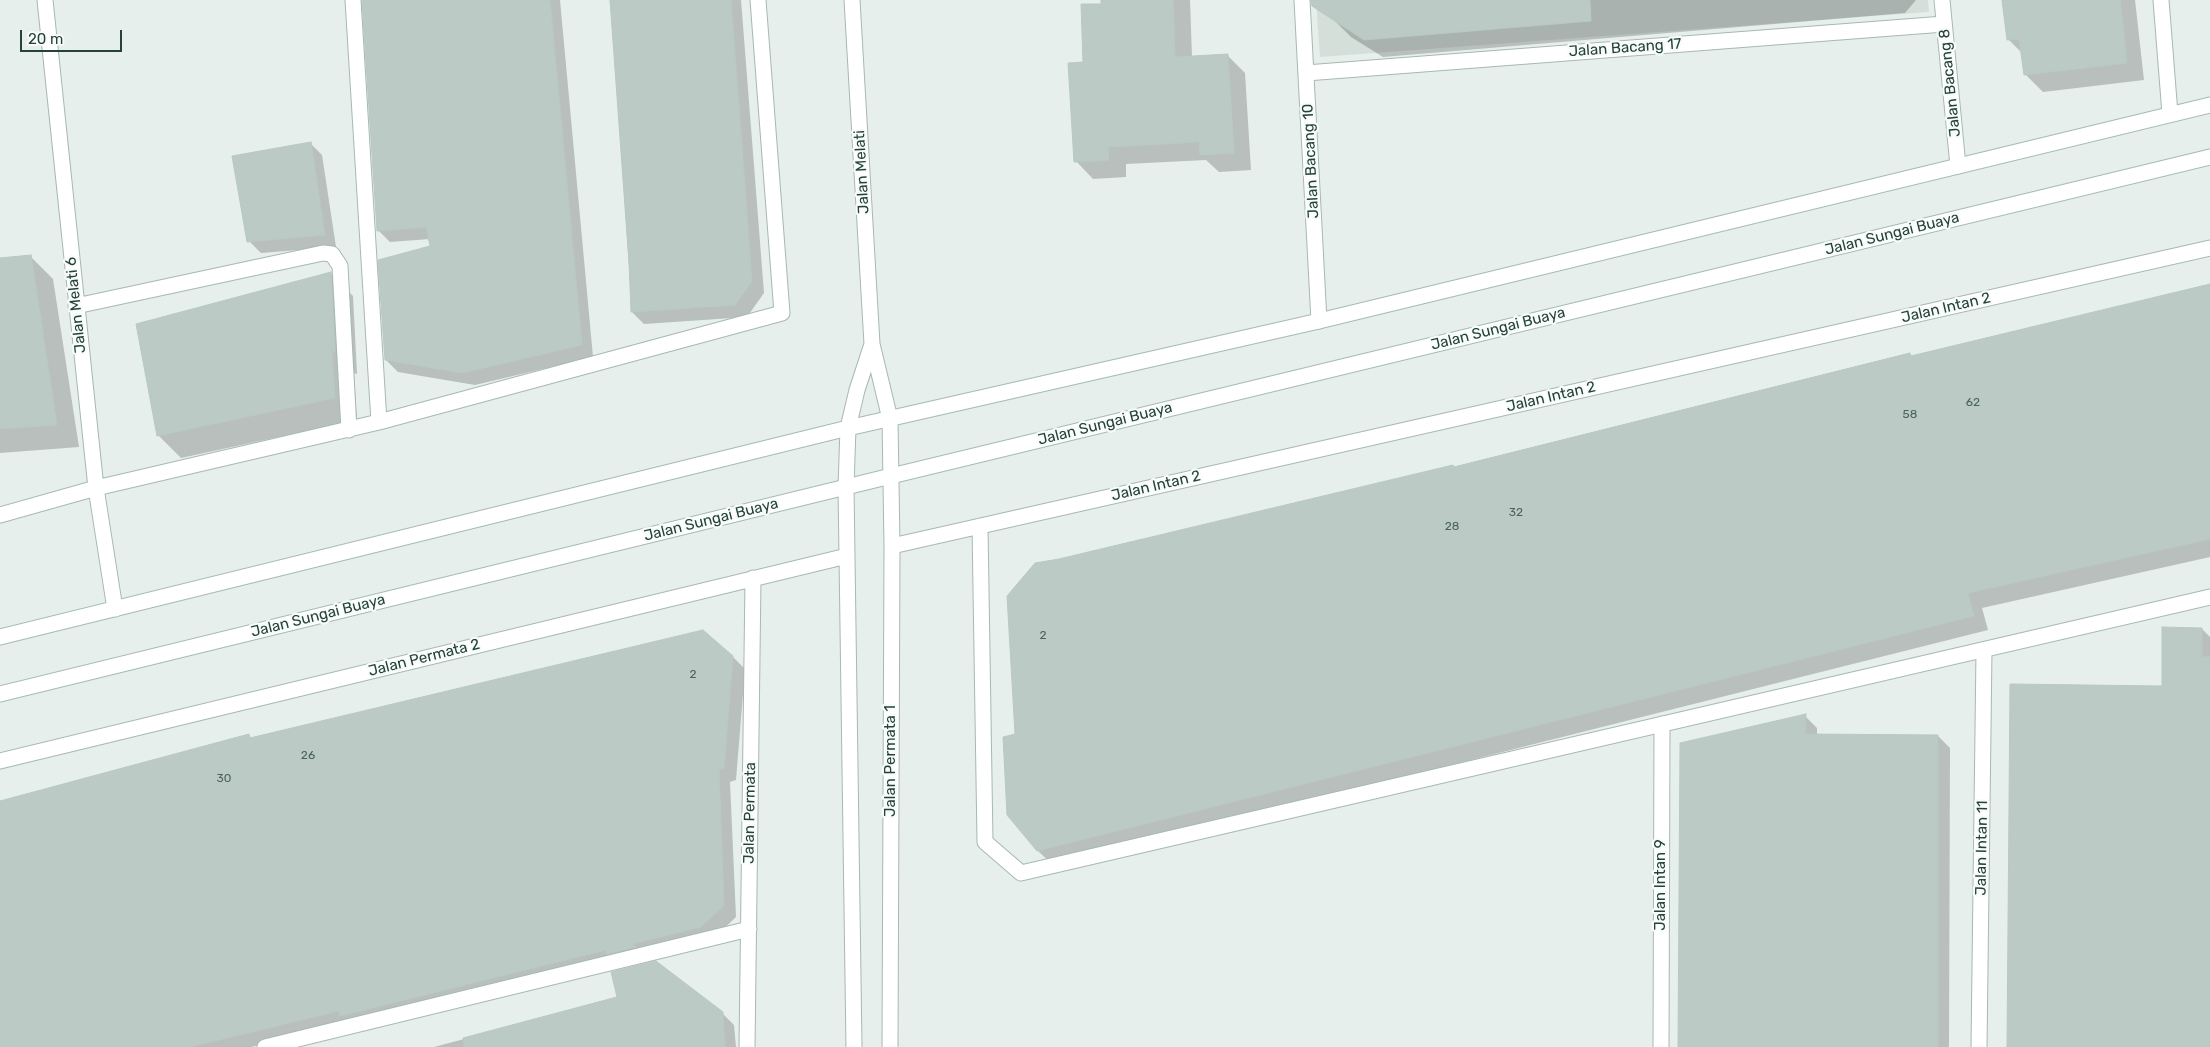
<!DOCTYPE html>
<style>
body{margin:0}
#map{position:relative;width:2210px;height:1047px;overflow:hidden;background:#e6efeb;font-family:Rubik,sans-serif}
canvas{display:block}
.scale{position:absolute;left:20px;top:30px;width:102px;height:22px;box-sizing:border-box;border:2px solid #24423a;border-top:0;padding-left:6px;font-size:15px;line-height:18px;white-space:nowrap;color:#24423a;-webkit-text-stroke:4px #f7fbf9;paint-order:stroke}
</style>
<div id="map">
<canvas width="2210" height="1047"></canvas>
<div class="scale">20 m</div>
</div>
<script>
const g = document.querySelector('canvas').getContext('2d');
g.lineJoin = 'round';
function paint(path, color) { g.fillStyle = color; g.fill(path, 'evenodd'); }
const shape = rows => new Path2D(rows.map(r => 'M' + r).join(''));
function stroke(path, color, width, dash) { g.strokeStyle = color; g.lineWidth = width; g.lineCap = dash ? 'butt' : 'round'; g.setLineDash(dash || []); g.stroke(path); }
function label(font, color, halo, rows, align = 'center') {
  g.font = font + ' Rubik,sans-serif'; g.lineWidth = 4.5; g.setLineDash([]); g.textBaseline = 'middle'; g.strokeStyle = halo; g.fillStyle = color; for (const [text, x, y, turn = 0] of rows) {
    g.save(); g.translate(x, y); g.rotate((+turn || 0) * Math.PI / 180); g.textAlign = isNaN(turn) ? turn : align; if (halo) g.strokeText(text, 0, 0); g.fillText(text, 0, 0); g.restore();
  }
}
paint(shape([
 [1316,0,1928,0,1929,12,1320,57]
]), '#d4dfda');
paint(shape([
 [364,0,560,0,593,357,475,385,398,372,386,360,431,247,430,239,390,242,378,230],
 [611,0,741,0,764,293,747,317,644,324,632,312],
 [1103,0,1190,0,1192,57,1227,55,1245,73,1251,170,1219,172,1206,160,1126,164,1126,177,1093,179,1076,161,1084,63],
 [1332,0,1916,0,1905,13,1383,57,1351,37,1333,19],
 [2003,0,2135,0,2144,80,2043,92,2025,74,2023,54,2009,40],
 [310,143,322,155,336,247,261,253,249,241],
 [31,257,53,279,79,447,0,453,0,259],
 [331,274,353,296,357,374,354,373,357,420,181,458,158,435],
 [2210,285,2210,557,1982,608,1988,630,1053,865,1037,850,1016,735,1059,560,1455,468,1910,355,1912,357],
 [2202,629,2210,637,2210,1047,2009,1047,2163,687],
 [733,657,745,669,736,780,730,782,736,917,713,939,251,1047,0,1047,0,802,249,736,252,739],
 [1805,716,1817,728,1817,735,1938,736,1950,748,1949,1047,1679,1047],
 [619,998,722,1013,734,1025,736,1047,434,1047]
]), '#0003');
const building = shape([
 [362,0,550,0,582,345,462,373,385,360,378,260,430,246,426,227,377,231,362,0],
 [610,0,731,0,752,281,735,305,631,312,629,262,610,0],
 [1101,0,1173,0,1175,57,1228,54,1234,153,1200,155,1199,142,1108,147,1109,160,1074,162,1068,63,1083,62,1081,4,1101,4,1101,0],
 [1311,0,1590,0,1591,21,1364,40,1312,6,1311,0],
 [2002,0,2120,0,2127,63,2024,75,2019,39,2007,40,2002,0],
 [311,142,325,235,247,242,232,156,311,142],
 [31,255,57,425,0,429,0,258,31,255],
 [331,272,335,352,332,351,335,398,157,436,136,324,331,272],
 [2210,284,2210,539,1968,593,1974,616,1037,851,1007,815,1003,737,1015,734,1007,596,1035,563,1059,559,1453,465,1454,467,1910,353,1911,356,2210,284],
 [2162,627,2202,628,2202,657,2210,657,2210,1047,2007,1047,2010,684,2162,686,2162,627],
 [703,630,733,656,724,768,719,770,724,905,701,927,632,944,636,947,606,954,606,950,340,1016,339,1011,190,1047,0,1047,0,801,249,734,250,738,703,630],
 [1806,714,1805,734,1938,735,1938,1047,1678,1047,1680,743,1806,714],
 [656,961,723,1012,725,1047,464,1047,463,1038,617,997,611,972,656,961]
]);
paint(building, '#bbcac4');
stroke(building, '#b8c9c2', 1);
const street = shape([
 [45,0,96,488,115,609],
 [353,0,379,422],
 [852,0,872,344,890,419,892,546,890,1047],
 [1302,0,1319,321],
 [1942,0,1958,166],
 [2161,0,2170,114],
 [1306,73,1944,24],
 [76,306,323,253,332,254,340,266,349,430],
 [0,515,96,488,379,422,782,313,758,0],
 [980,526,985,842,1021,873,2210,597],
 [892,546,2210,248],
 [0,761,847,556],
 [265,1047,749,929],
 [747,1047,753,578],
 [854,1047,846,487,848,428,857,390,872,344],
 [1661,1047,1662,724],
 [1979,1047,1984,650]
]);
const secondary = shape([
 [0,637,848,428,1319,321,2210,105],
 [0,694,891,476,2210,157]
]);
stroke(street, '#a8b8b2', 17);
stroke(secondary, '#a4bbb3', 17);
stroke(street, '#fff', 15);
stroke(secondary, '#fff', 15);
label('12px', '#4a645c', null, [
 ["62",1973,403],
 ["58",1910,415],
 ["32",1516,513],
 ["28",1452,527],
 ["2",1043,636],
 ["2",693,675],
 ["26",308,756],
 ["30",224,779]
]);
label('15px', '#24423a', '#f7fbf9', [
 ["Jalan Bacang 17",1625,48,-4],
 ["Jalan Bacang 8",1950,83,-96],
 ["Jalan Bacang 10",1311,161,-93],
 ["Jalan Melati",862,172,-93],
 ["Jalan Sungai Buaya",1892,234,-14],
 ["Jalan Melati 6",76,305,-96],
 ["Jalan Intan 2",1946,308,-13],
 ["Jalan Sungai Buaya",1498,329,-14],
 ["Jalan Intan 2",1551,397,-13],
 ["Jalan Sungai Buaya",1105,424,-14],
 ["Jalan Intan 2",1156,486,-13],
 ["Jalan Sungai Buaya",711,520,-14],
 ["Jalan Sungai Buaya",318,616,-14],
 ["Jalan Permata 2",424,658,-14],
 ["Jalan Permata 1",891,761,-90],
 ["Jalan Permata",750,813,-89],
 ["Jalan Intan 11",1982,848,-89],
 ["Jalan Intan 9",1661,885,-90]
]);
</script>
